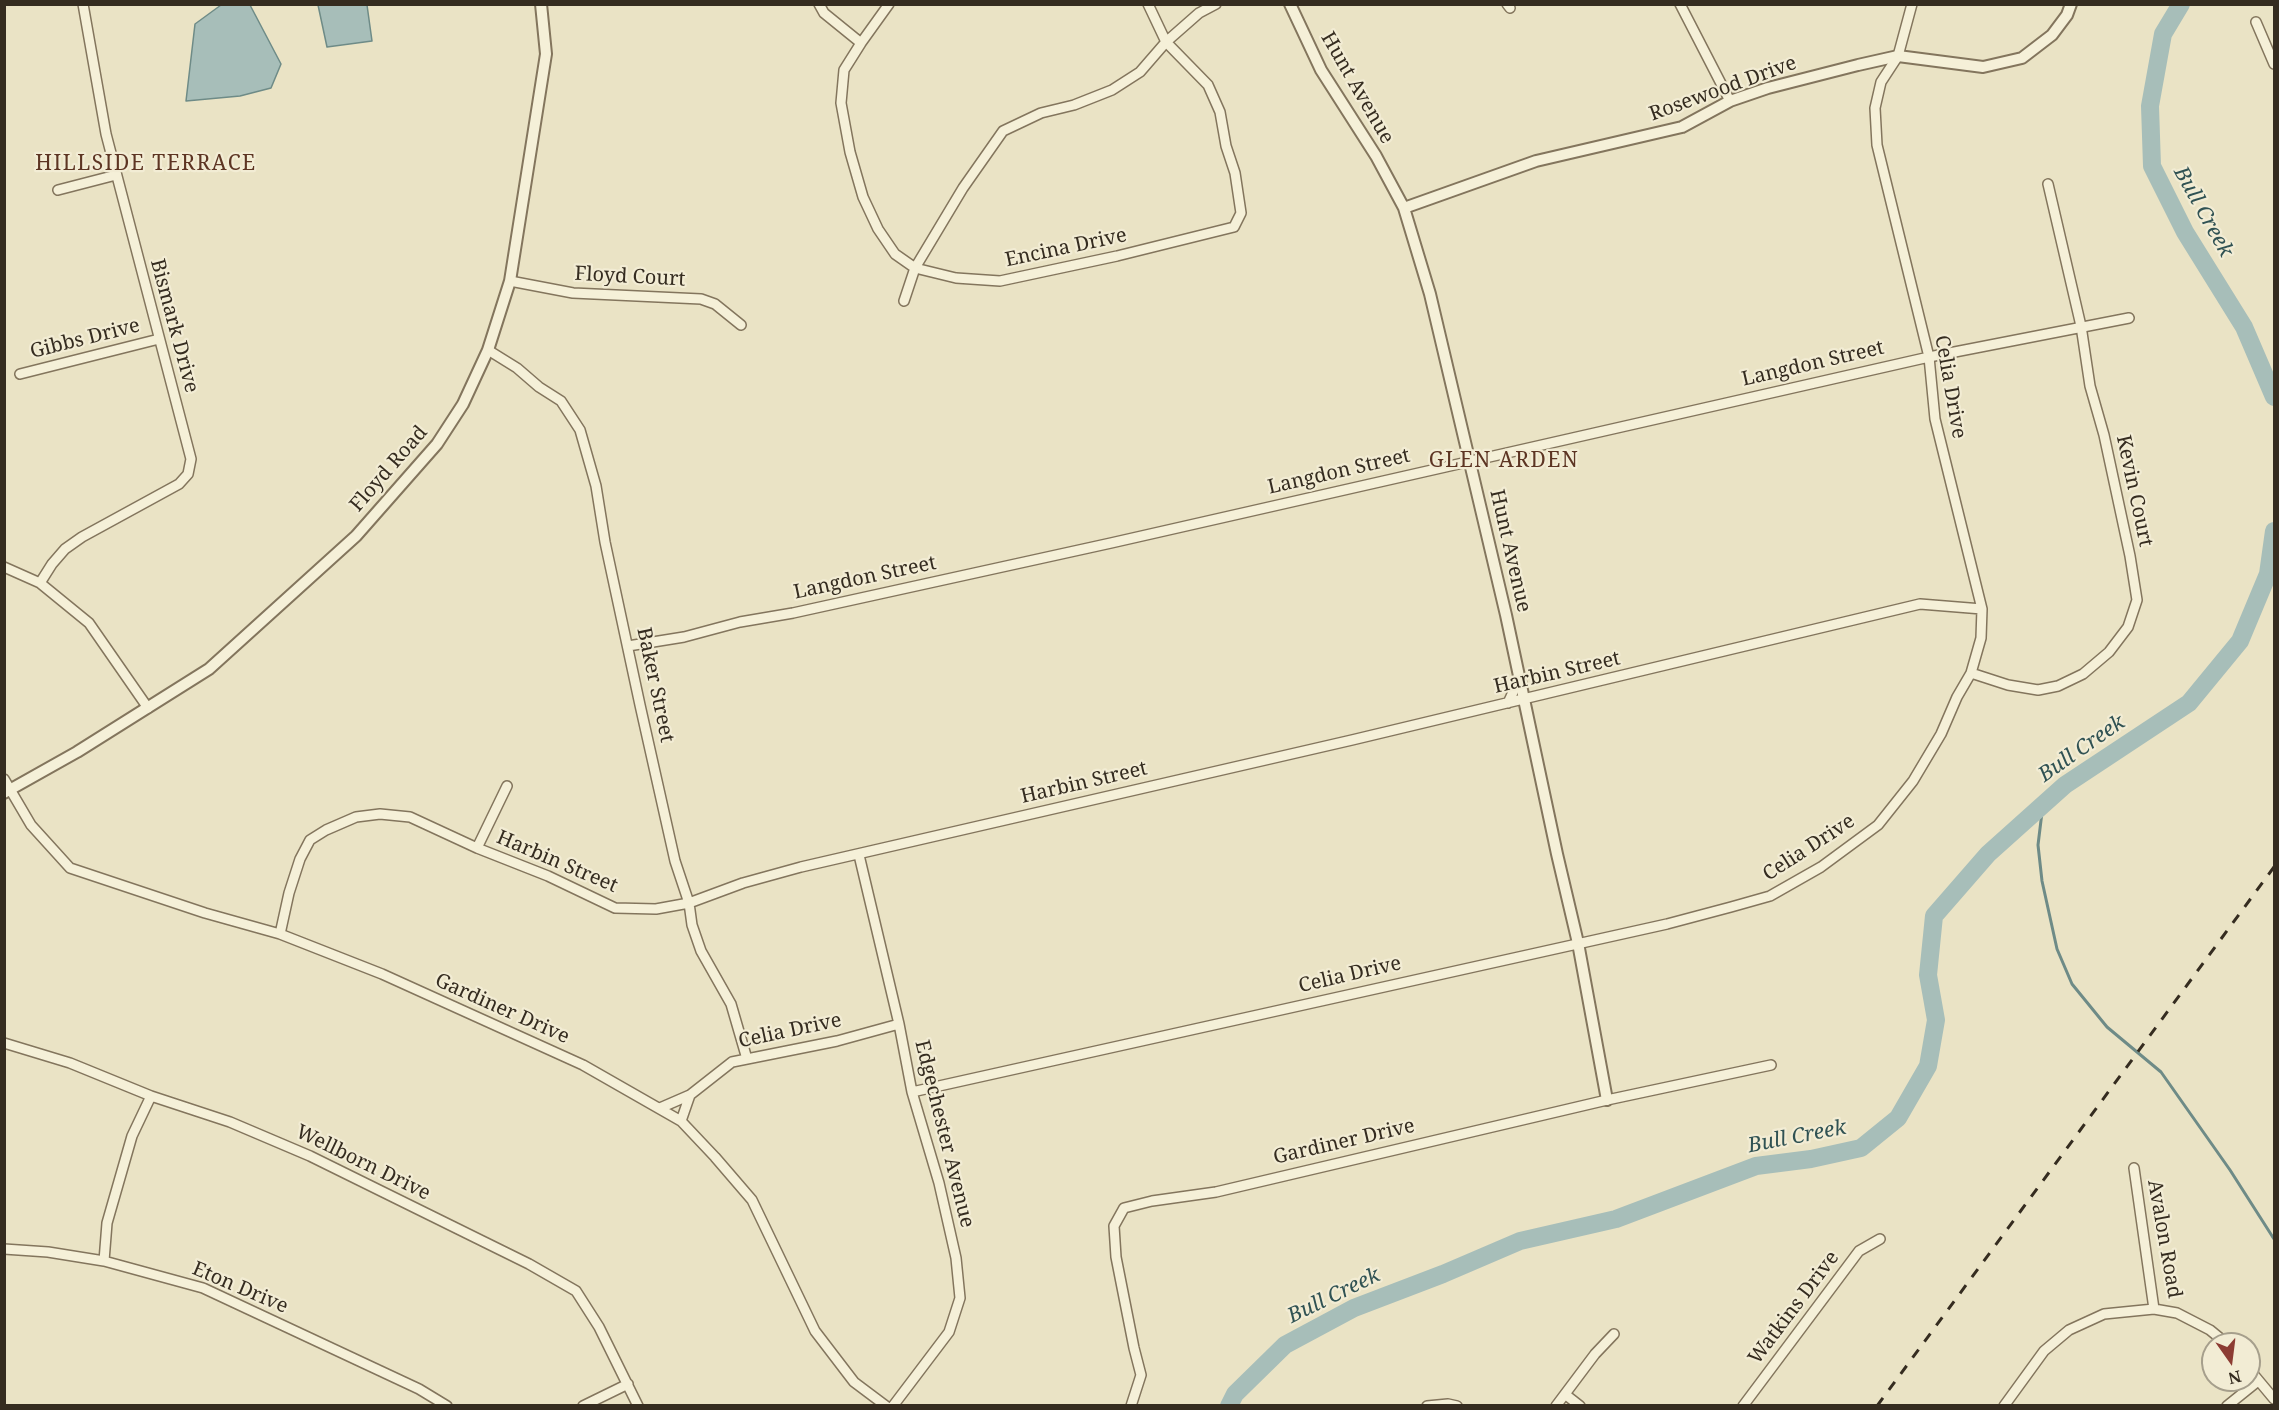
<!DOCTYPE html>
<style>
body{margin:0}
#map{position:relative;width:2279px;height:1410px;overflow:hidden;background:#eae3c5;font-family:"Noto Serif",serif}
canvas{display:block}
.frame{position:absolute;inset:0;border:6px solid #352c20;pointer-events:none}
.north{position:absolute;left:2201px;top:1332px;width:60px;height:60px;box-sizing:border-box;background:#f2ecd4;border:2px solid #a69f8c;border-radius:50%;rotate:166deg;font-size:16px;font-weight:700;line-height:24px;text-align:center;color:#352c20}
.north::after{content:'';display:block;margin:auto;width:21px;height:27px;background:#8c3c33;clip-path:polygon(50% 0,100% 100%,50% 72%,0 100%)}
</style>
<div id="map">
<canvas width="2279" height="1410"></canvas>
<div class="frame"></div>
<div class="north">N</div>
</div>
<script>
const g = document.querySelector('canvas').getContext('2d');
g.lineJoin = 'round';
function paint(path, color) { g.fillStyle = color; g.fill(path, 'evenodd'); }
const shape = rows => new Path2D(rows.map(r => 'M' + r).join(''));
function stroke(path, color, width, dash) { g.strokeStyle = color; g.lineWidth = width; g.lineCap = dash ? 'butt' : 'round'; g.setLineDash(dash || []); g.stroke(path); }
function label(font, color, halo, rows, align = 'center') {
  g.font = font + ' "Noto Serif",serif'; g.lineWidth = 4.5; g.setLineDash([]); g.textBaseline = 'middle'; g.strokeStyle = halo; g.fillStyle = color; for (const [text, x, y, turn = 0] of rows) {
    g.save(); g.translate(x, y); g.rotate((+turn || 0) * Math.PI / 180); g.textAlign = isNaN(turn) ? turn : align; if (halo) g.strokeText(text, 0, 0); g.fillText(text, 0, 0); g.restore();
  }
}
const water = shape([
 [221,5,250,5,281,64,271,88,240,96,186,101,195,24,221,5],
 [318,5,367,5,372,41,327,47,318,5]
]);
paint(water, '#a7beb9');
stroke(water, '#6e8b87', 1.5);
stroke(shape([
 [2043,804,2038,845,2042,881,2057,949,2072,984,2107,1027,2161,1072,2230,1170,2274,1239]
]), '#6e8b87', 3);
stroke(shape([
 [2181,4,2163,34,2150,106,2152,166,2185,232,2244,327,2274,397],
 [1229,1406,1235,1394,1285,1345,1354,1308,1443,1274,1520,1241,1616,1219,1756,1166,1811,1159,1861,1148,1898,1118,1928,1066,1936,1020,1928,975,1934,916,1988,854,2065,785,2189,703,2240,641,2268,574,2274,531]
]), '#a7beb9', 18);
const minor = shape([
 [819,4,824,13,861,43],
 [889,4,861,43,844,70,841,103,850,152,863,197,878,229,895,254,915,268,956,278,1000,281,1117,256,1234,227,1241,213,1235,173,1226,146,1220,112,1208,85,1166,42,1148,4],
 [1507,4,1510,8],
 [1680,4,1730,101],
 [2256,22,2274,64],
 [58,190,116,175],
 [510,281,573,293,701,299,715,304,741,325],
 [904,301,915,268,963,188,1003,131,1041,113,1074,105,1112,90,1140,72,1166,42,1199,13,1216,4],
 [488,350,517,368,539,387,561,401,580,430,596,486,605,542,640,705,675,861,689,903,692,925,701,951,731,1004,747,1059],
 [20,374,159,339],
 [4,567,40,583,89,623,148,708],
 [40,583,52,564,65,549,82,537,179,484,188,474,191,459,106,134,83,4],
 [628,646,684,637,740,622,793,613,1111,543,1929,357,2129,318],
 [1971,673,2008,685,2038,690,2058,686,2083,674,2109,652,2128,627,2137,600,2130,556,2104,435,2090,386,2081,326,2048,184],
 [1508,703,1520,677],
 [4,779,31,825,70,868,205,913,280,934,382,974,583,1065,681,1121,715,1157,752,1200,815,1331,854,1382,886,1406],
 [477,848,507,786],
 [859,855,899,1024,912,1092,939,1183,956,1258,960,1298,949,1332,893,1406],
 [280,934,289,893,300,859,310,840,326,830,356,817,380,814,410,817,477,848,548,876,615,908,656,909,689,903,743,883,801,867,1352,740,1920,604,1982,609],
 [4,1043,70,1063,151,1096,230,1122,310,1156,529,1264,576,1291,599,1327,638,1406],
 [912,1092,1667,924,1731,907,1770,896,1821,867,1878,825,1913,781,1941,734,1957,697,1971,673,1981,638,1982,609,1935,419,1929,357,1877,145,1875,108,1881,82,1898,56,1912,4],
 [660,1108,690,1095],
 [681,1121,690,1095,732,1062,837,1041,899,1024],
 [2134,1168,2154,1309],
 [4,1249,48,1252,104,1261,203,1288,419,1389,447,1406],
 [104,1261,107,1223,132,1136,151,1096],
 [2249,1369,2274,1399],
 [1566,1395,1580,1406],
 [583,1406,628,1384],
 [1131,1406,1141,1375,1134,1348,1116,1257,1114,1226,1124,1208,1152,1201,1216,1192,1607,1100,1771,1065],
 [1427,1406,1448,1404,1457,1406],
 [1556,1406,1595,1354,1614,1334],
 [1743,1406,1859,1251,1880,1239],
 [2004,1406,2044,1351,2069,1330,2104,1314,2154,1309,2177,1313,2210,1330,2227,1344],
 [2227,1406,2258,1381]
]);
const tertiary = shape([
 [1290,4,1321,70,1376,156,1404,208,1430,294,1506,615,1557,854,1578,943,1607,1100],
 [1404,208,1536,161,1682,127,1730,101,1768,88,1858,65,1898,56,1983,67,2022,58,2052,35,2067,15,2071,4],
 [4,793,77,752,209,669,356,536,437,444,463,404,488,350,510,281,546,54,541,4]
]);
stroke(minor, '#83755d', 12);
stroke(tertiary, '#83755d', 14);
stroke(minor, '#f5f0d8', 9);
stroke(tertiary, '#f5f0d8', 10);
stroke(shape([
 [1877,1406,2274,867]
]), '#352c20', 3, [10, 10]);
label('20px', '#352c20', '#f2ecd4', [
 ["Hunt Avenue",1357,88,60],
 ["Rosewood Drive",1723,89,-20],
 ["Encina Drive",1066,248,-12],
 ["Floyd Court",630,277,3],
 ["Bismark Drive",174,326,75],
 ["Gibbs Drive",85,339,-14],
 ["Langdon Street",1813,364,-13],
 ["Celia Drive",1950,387,80],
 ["Floyd Road",389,469,-49],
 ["Langdon Street",1339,472,-13],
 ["Kevin Court",2134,491,78],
 ["Hunt Avenue",1510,551,77],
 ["Langdon Street",865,578,-12],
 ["Harbin Street",1557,673,-13],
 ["Baker Street",655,685,78],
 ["Harbin Street",1084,783,-13],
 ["Celia Drive",1809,848,-33],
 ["Harbin Street",557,862,23],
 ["Celia Drive",1350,975,-13],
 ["Gardiner Drive",502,1009,24],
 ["Celia Drive",790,1031,-12],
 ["Edgechester Avenue",944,1134,76],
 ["Gardiner Drive",1344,1142,-13],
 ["Wellborn Drive",363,1163,26],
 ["Avalon Road",2164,1239,80],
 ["Eton Drive",240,1288,23],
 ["Watkins Drive",1794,1308,-53]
]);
g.letterSpacing = '1.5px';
label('21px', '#5d3523', '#f2ecd4', [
 ["HILLSIDE TERRACE",146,164],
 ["GLEN ARDEN",1504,461]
]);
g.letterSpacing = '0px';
label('italic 21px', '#305253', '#f2ecd4', [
 ["Bull Creek",2203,212,61],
 ["Bull Creek",2082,749,-35],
 ["Bull Creek",1797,1137,-11],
 ["Bull Creek",1334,1296,-26]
]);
</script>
